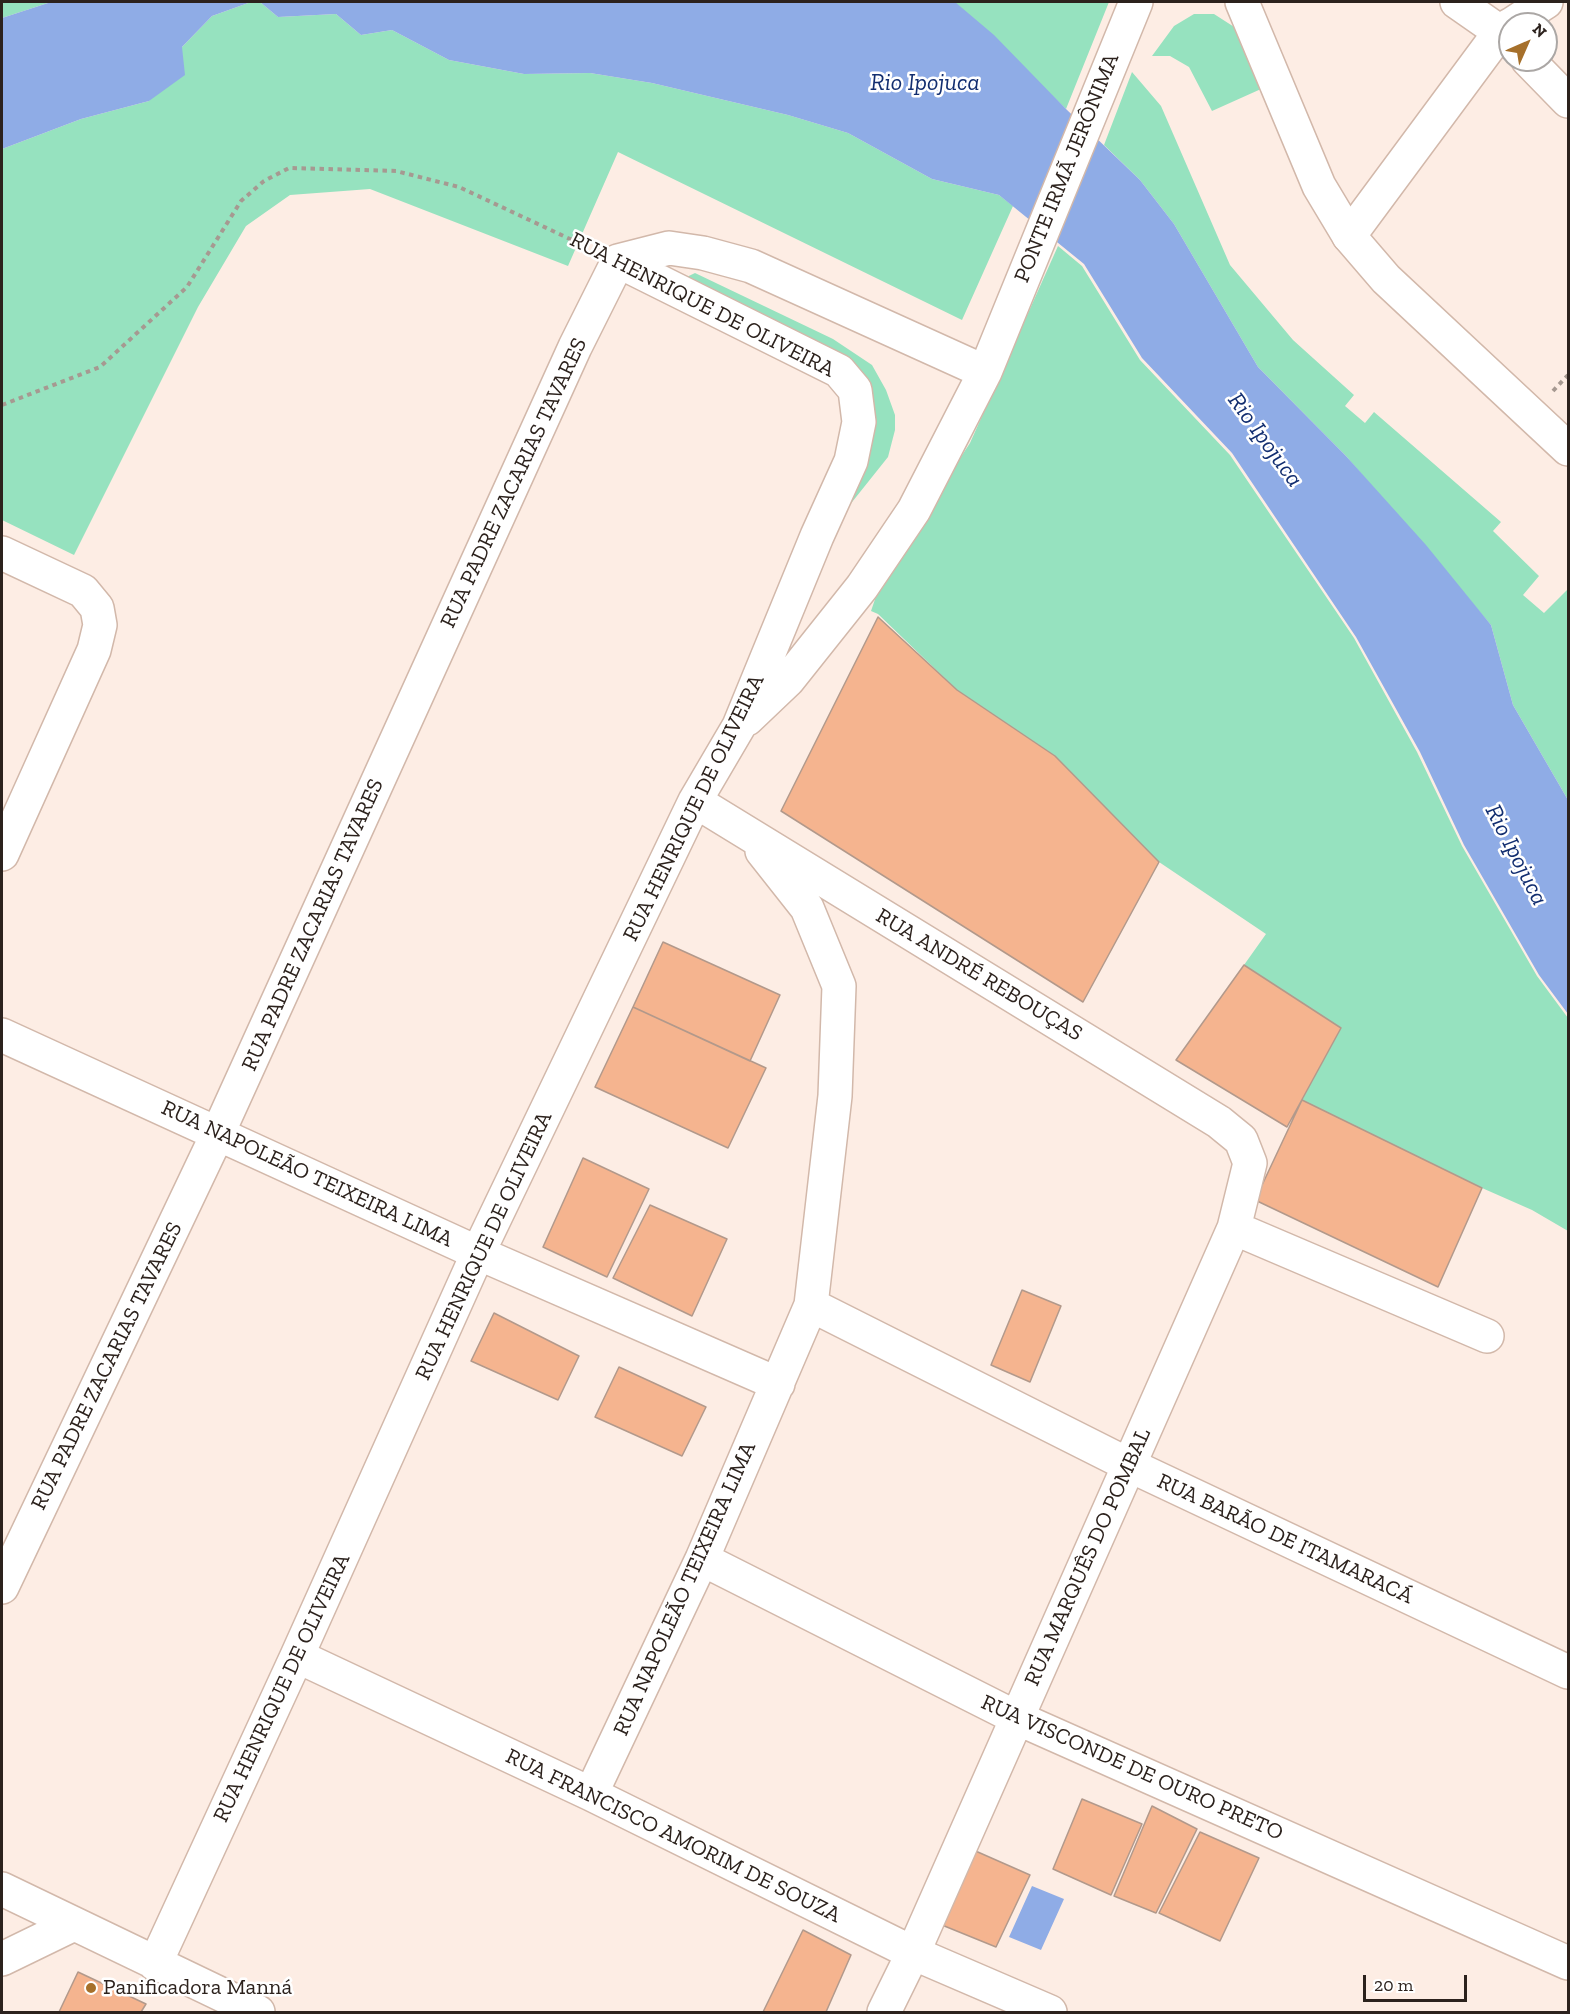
<!DOCTYPE html>
<meta charset="utf-8">
<style>
body{margin:0}
#map{position:relative;width:1570px;height:2014px;overflow:hidden;background:#fdede4;font-family:"Zilla Slab",serif}
canvas{display:block}
.frame{position:absolute;inset:0;border:3px solid #2c221d;pointer-events:none}
.north{position:absolute;left:1498px;top:12px;width:60px;height:60px;box-sizing:border-box;background:#fff;border:2px solid #aba7a5;border-radius:50%;rotate:45deg;font-size:16px;font-weight:700;line-height:24px;text-align:center;color:#2c221d}
.north::after{content:'';display:block;margin:auto;width:21px;height:27px;background:#a6702b;clip-path:polygon(50% 0,100% 100%,50% 72%,0 100%)}
.scale{position:absolute;left:1363px;top:1975px;width:104px;height:27px;box-sizing:border-box;border:3px solid #2c221d;border-top:0;padding-left:8px;font-size:18px;line-height:21px;white-space:nowrap;color:#2c221d;-webkit-text-stroke:4px #fff;paint-order:stroke}
</style>
<div id="map">
<canvas width="1570" height="2014"></canvas>
<div class="frame"></div>
<div class="north">N</div>
<div class="scale">20 m</div>
</div>
<script>
const g = document.querySelector('canvas').getContext('2d');
g.lineJoin = 'round';
function paint(path, color) { g.fillStyle = color; g.fill(path, 'evenodd'); }
const shape = rows => new Path2D(rows.map(r => 'M' + r).join(''));
function stroke(path, color, width, dash) { g.strokeStyle = color; g.lineWidth = width; g.lineCap = dash ? 'butt' : 'round'; g.setLineDash(dash || []); g.stroke(path); }
function label(font, color, halo, rows, align = 'center') {
  g.font = font + ' "Zilla Slab",serif'; g.lineWidth = 5; g.setLineDash([]); g.textBaseline = 'middle'; g.strokeStyle = halo; g.fillStyle = color; for (const [text, x, y, turn = 0] of rows) {
    g.save(); g.translate(x, y); g.rotate((+turn || 0) * Math.PI / 180); g.textAlign = isNaN(turn) ? turn : align; if (halo) g.strokeText(text, 0, 0); g.fillText(text, 0, 0); g.restore();
  }
}
paint(shape([
 [2,2,49,2,48,3,2,18],
 [251,2,260,2,278,17,336,14,361,35,392,30,449,60,524,74,590,73,652,83,788,115,848,133,932,179,999,195,1013,206,962,320,618,152,568,266,370,189,290,195,246,226,198,307,74,555,2,520,2,149,81,119,149,101,182,47,212,16],
 [954,2,1109,2,1066,109],
 [1194,14,1214,14,1242,32,1261,89,1212,111,1189,67,1170,56,1152,56,1174,26],
 [1132,72,1161,106,1230,265,1293,340,1354,395,1345,406,1365,423,1374,412,1501,522,1493,531,1539,576,1523,595,1544,613,1568,589,1568,800,1513,705,1491,625,1346,456,1258,367,1174,224,1140,180,1104,145],
 [1058,246,1082,266,1140,360,1230,455,1354,638,1417,752,1462,846,1537,976,1568,1018,1568,1231,1532,1210,1482,1188,1302,1100,1341,1028,1244,965,1266,934,1159,862,1055,756,957,690,878,614,871,611,883,576,970,443],
 [695,273,833,339,872,365,886,390,895,415,895,430,888,457,809,556,855,390,668,286]
]), '#96e2bf');
paint(shape([
 [49,2,251,2,212,16,182,47,185,75,149,101,81,119,2,149,2,18,48,3],
 [260,2,955,2,994,35,1066,109,1140,180,1174,224,1258,367,1346,456,1426,545,1491,625,1513,705,1568,800,1568,1014,1539,975,1464,845,1420,752,1356,637,1232,453,1142,358,1084,264,999,195,932,179,848,133,788,115,652,83,590,73,524,74,449,60,392,30,361,35,336,14,278,17],
 [1032,1886,1064,1899,1041,1950,1009,1937]
]), '#8face6');
const building = shape([
 [878,617,957,690,1055,756,1159,862,1083,1002,781,811,878,617],
 [663,942,780,995,750,1061,633,1007,663,942],
 [1244,965,1341,1028,1287,1127,1176,1060,1244,965],
 [633,1007,766,1068,728,1148,595,1087,633,1007],
 [1302,1100,1482,1188,1438,1287,1255,1200,1302,1100],
 [583,1158,649,1189,607,1277,543,1247,583,1158],
 [650,1205,727,1239,692,1316,613,1278,650,1205],
 [1022,1290,1061,1306,1030,1382,991,1365,1022,1290],
 [494,1313,579,1356,558,1400,471,1361,494,1313],
 [619,1367,706,1407,682,1456,595,1417,619,1367],
 [1082,1799,1142,1824,1111,1895,1053,1869,1082,1799],
 [1152,1806,1197,1829,1156,1913,1114,1896,1152,1806],
 [1200,1832,1259,1858,1220,1941,1159,1913,1200,1832],
 [971,1849,1030,1875,996,1947,937,1923,971,1849],
 [803,1930,851,1955,826,2012,763,2012,803,1930],
 [78,1972,146,2004,141,2012,59,2012,78,1972]
]);
paint(building, '#f5b48f');
stroke(building, '#b2998b', 1.5);
const minor = shape([
 [1457,2,1500,32,1510,42],
 [1512,24,1546,2],
 [1528,60,1568,101],
 [1349,236,1500,32,1510,25],
 [618,261,669,248,703,253,751,266,985,372],
 [2,553,83,591,97,608,100,625,94,650,2,854],
 [747,719,788,680,862,587,914,510,985,372,1136,2],
 [695,801,1219,1122,1241,1140,1250,1163,1234,1228,913,1953,884,2012],
 [2,1035,478,1253,778,1384],
 [1234,1228,1487,1336],
 [811,1305,1129,1465,1568,1672],
 [702,1559,1017,1718,1568,1963],
 [2,1587,218,1133,575,347,618,261],
 [297,1656,591,1794,913,1953,1050,2012],
 [591,1794,702,1559,811,1305,835,1096,839,986,807,908,762,851],
 [2,1889,258,2012],
 [2,1959,72,1925],
 [155,1964,297,1656,478,1253,695,801,739,726,817,536,851,461,859,422,855,390,839,371,618,261]
]);
const major = shape([
 [1242,2,1319,186,1349,236,1386,279,1568,449]
]);
stroke(minor, '#d2b8aa', 36);
stroke(major, '#d2b8aa', 36);
stroke(shape([
 [1553,391,1568,375],
 [2,405,100,367,187,287,241,201,264,181,289,168,396,171,459,187,587,247]
]), '#a69991', 4, [4.5, 4.5]);
stroke(minor, '#fff', 33);
stroke(major, '#fff', 33);
for (const [x, y, r, color] of [
 [91,1988,6,"#a6702b"]
]) { const dot = new Path2D(); dot.arc(x, y, r, 0, 2 * Math.PI); g.fillStyle = color; g.fill(dot); stroke(dot, '#fff', 2); }
label('22px', '#2c221d', '#fff', [
 ["PONTE IRMÃ JERÔNIMA",1067,168,-68],
 ["RUA HENRIQUE DE OLIVEIRA",702,305,27],
 ["RUA PADRE ZACARIAS TAVARES",514,483,-65],
 ["RUA HENRIQUE DE OLIVEIRA",694,808,-64],
 ["RUA PADRE ZACARIAS TAVARES",313,925,-66],
 ["RUA ANDRÉ REBOUÇAS",979,975,31],
 ["RUA NAPOLEÃO TEIXEIRA LIMA",307,1174,25],
 ["RUA HENRIQUE DE OLIVEIRA",484,1246,-65],
 ["RUA PADRE ZACARIAS TAVARES",107,1366,-64],
 ["RUA BARÃO DE ITAMARACÁ",1285,1539,25],
 ["RUA MARQUÊS DO POMBAL",1088,1557,-66],
 ["RUA NAPOLEÃO TEIXEIRA LIMA",685,1589,-66],
 ["RUA HENRIQUE DE OLIVEIRA",282,1688,-65],
 ["RUA VISCONDE DE OURO PRETO",1132,1768,24],
 ["RUA FRANCISCO AMORIM DE SOUZA",673,1836,26]
]);
label('22px', '#2c221d', '#fff', [
 ["Panificadora Manná",103,1988]
], 'left');
label('italic 24px', '#122e70', '#fff', [
 ["Rio Ipojuca",925,83],
 ["Rio Ipojuca",1265,440,54],
 ["Rio Ipojuca",1516,855,63]
]);
</script>
